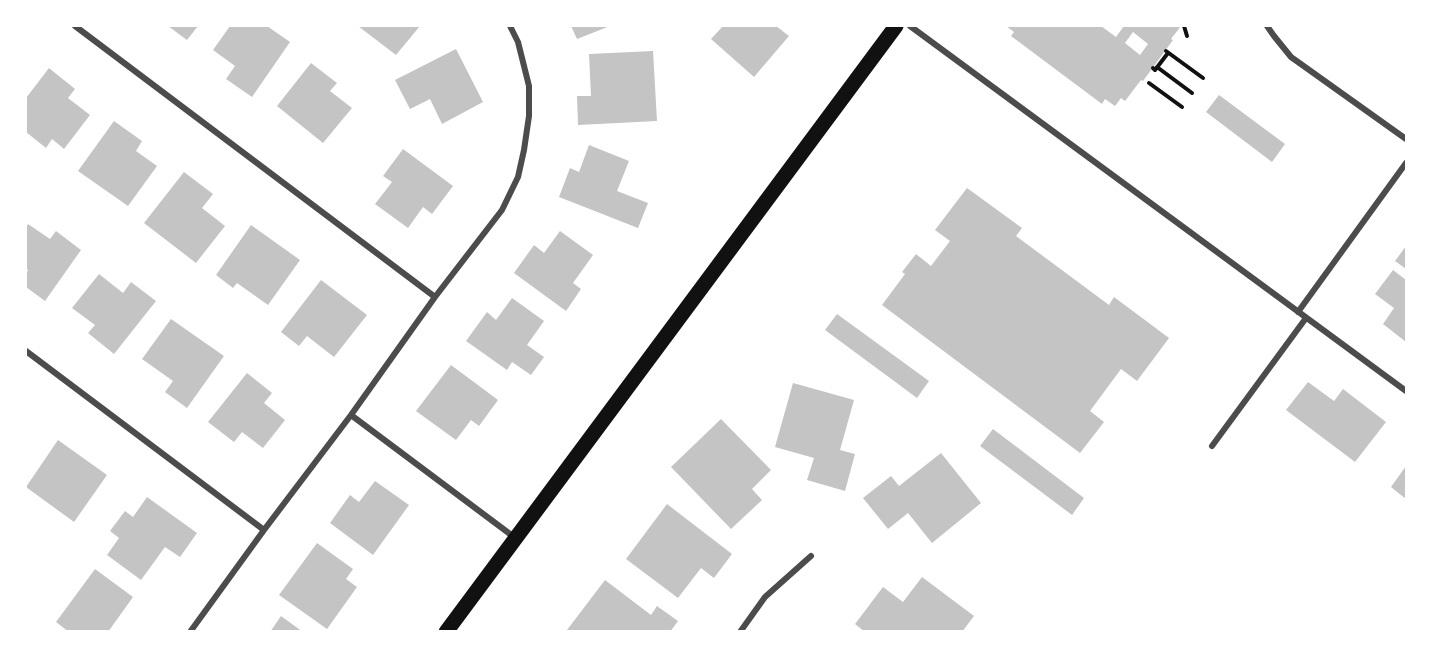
<!DOCTYPE html>
<style>
body{margin:0}
#map{position:relative;width:1432px;height:657px;overflow:hidden;background:#fff;font-family:"PT Sans Narrow",sans-serif}
canvas{display:block}
.frame{position:absolute;inset:0;border:27px solid #fff;pointer-events:none}
</style>
<div id="map">
<canvas width="1432" height="657"></canvas>
<div class="frame"></div>
</div>
<script>
const g = document.querySelector('canvas').getContext('2d');
g.lineJoin = 'round';
function paint(path, color) { g.fillStyle = color; g.fill(path, 'evenodd'); }
const shape = rows => new Path2D(rows.map(r => 'M' + r).join(''));
function stroke(path, color, width, dash) { g.strokeStyle = color; g.lineWidth = width; g.lineCap = dash ? 'butt' : 'round'; g.setLineDash(dash || []); g.stroke(path); }
paint(shape([
 [168,26,198,26,187,40],
 [230,26,267,26,290,42,252,97,226,79,235,66,213,50],
 [358,26,420,26,396,55],
 [571,26,610,26,577,39],
 [723,26,776,26,789,36,754,77,711,39],
 [1006,26,1101,26,1116,37,1124,26,1181,26,1171,39,1173,40,1143,81,1141,80,1125,101,1121,98,1115,106,1105,99,1102,104,1011,36,1014,32],
 [1133,32,1148,44,1140,55,1125,43],
 [456,49,483,102,442,124,430,99,410,109,395,80],
 [653,51,657,121,578,125,577,96,591,96,589,54],
 [311,63,337,83,330,91,352,108,323,143,277,106],
 [49,68,75,89,68,98,90,115,64,149,52,139,46,148,26,132,26,98],
 [1219,95,1285,144,1272,162,1206,112],
 [114,121,142,141,136,151,157,166,128,206,78,171],
 [589,145,629,161,617,191,648,203,638,228,559,197,570,168,579,172],
 [403,149,453,186,432,214,423,207,408,228,375,204,392,182,383,176],
 [184,172,213,194,202,208,225,226,196,263,144,223],
 [967,188,1022,228,1016,236,1109,305,1114,297,1169,338,1137,381,1121,369,1090,411,1104,422,1080,453,882,305,905,274,902,272,916,254,931,266,950,241,935,230],
 [28,224,50,239,56,231,81,250,45,301,26,287,26,274,28,270,26,268,26,228],
 [251,225,300,260,268,305,237,283,233,288,216,275],
 [560,231,593,255,573,283,581,289,566,311,514,273,534,245,544,253],
 [1406,246,1406,269,1395,261],
 [1393,270,1406,280,1406,342,1383,324,1394,308,1375,294],
 [99,274,123,293,131,282,156,301,114,354,88,333,95,325,72,308],
 [321,280,367,315,334,357,307,336,299,346,281,332],
 [512,298,544,321,527,345,544,357,531,375,512,362,507,370,466,341,487,312,496,320],
 [837,314,929,381,917,398,825,330],
 [171,319,224,356,187,408,165,392,173,381,142,359],
 [451,365,498,400,479,426,471,420,456,440,416,411],
 [247,373,272,393,264,403,285,420,263,448,242,432,234,442,208,422],
 [1308,382,1334,401,1343,389,1386,422,1355,462,1286,410],
 [793,383,854,400,840,450,855,454,845,491,807,480,814,458,775,447],
 [721,419,771,470,752,489,762,500,731,529,671,467],
 [993,429,1084,498,1072,515,980,446],
 [58,440,107,475,74,522,26,487],
 [941,453,981,503,932,543,908,513,888,529,863,498,891,476,899,486],
 [1406,466,1406,499,1391,487],
 [375,481,409,505,373,555,330,523,350,495,359,502],
 [147,497,197,533,180,557,165,547,141,580,107,555,119,538,110,531,125,511,133,517],
 [667,504,732,554,714,578,701,568,678,598,626,559],
 [317,543,353,569,346,579,357,587,327,629,279,595],
 [95,569,133,597,108,632,69,632,56,622],
 [922,577,974,616,962,632,865,632,855,624,883,587,903,602],
 [605,580,651,615,657,606,678,621,670,632,569,632,567,630],
 [281,616,303,632,270,632]
]), '#c4c4c4');
stroke(shape([
 [1184,26,1187,36],
 [1166,51,1203,78],
 [1157,67,1192,93],
 [1153,68,1155,70,1168,53],
 [1149,83,1182,107]
]), '#111', 4);
stroke(shape([
 [75,26,435,297],
 [910,26,1406,391],
 [1267,26,1274,36,1291,57,1406,139],
 [1298,312,1406,163],
 [26,351,264,530],
 [351,415,514,537],
 [1212,446,1306,318],
 [190,632,264,530,351,415,435,297,502,210,518,177,524,150,529,116,529,86,518,42,510,26],
 [740,632,765,597,811,556]
]), '#4c4c4c', 6);
stroke(shape([
 [446,632,896,26]
]), '#111', 15);
</script>
